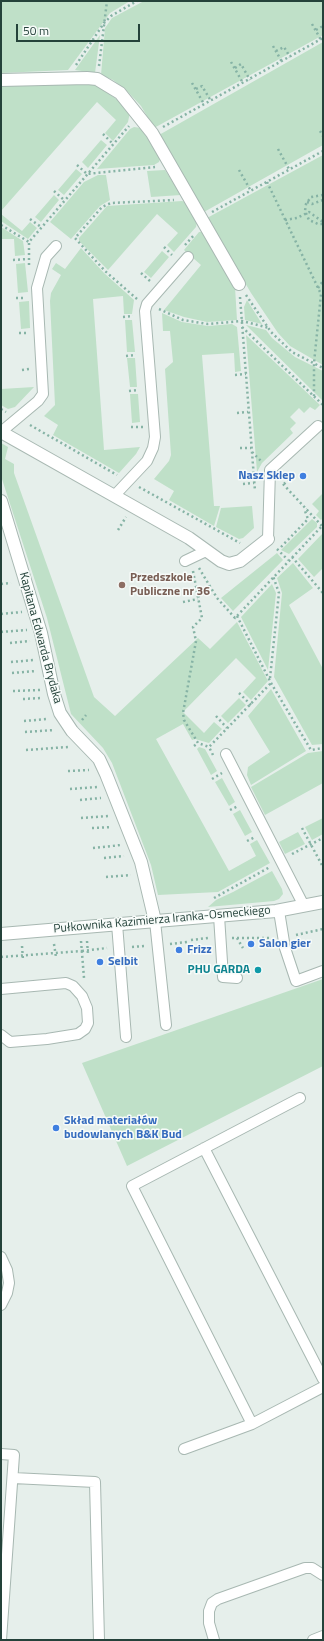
<!DOCTYPE html>
<meta charset="utf-8">
<style>
body{margin:0}
#map{position:relative;width:324px;height:1641px;overflow:hidden;background:#e6efeb;font-family:"Titillium Web",sans-serif}
canvas{display:block}
.frame{position:absolute;inset:0;border:2px solid #24423a;pointer-events:none}
.scale{position:absolute;left:16px;top:24px;width:124px;height:18px;box-sizing:border-box;border:2px solid #24423a;border-top:0;padding-left:5px;font-size:12px;line-height:14px;white-space:nowrap;color:#24423a;-webkit-text-stroke:3px #f7fbf9;paint-order:stroke}
</style>
<div id="map">
<canvas width="324" height="1641"></canvas>
<div class="frame"></div>
<div class="scale">50 m</div>
</div>
<script>
const g = document.querySelector('canvas').getContext('2d');
g.lineJoin = 'round';
function paint(path, color) { g.fillStyle = color; g.fill(path, 'evenodd'); }
const shape = rows => new Path2D(rows.map(r => 'M' + r).join(''));
function stroke(path, color, width, dash) { g.strokeStyle = color; g.lineWidth = width; g.lineCap = dash ? 'butt' : 'round'; g.setLineDash(dash || []); g.stroke(path); }
function label(font, color, halo, rows, align = 'center') {
  g.font = font + ' "Titillium Web",sans-serif'; g.lineWidth = 3; g.setLineDash([]); g.textBaseline = 'middle'; g.strokeStyle = halo; g.fillStyle = color; for (const [text, x, y, turn = 0] of rows) {
    g.save(); g.translate(x, y); g.rotate((+turn || 0) * Math.PI / 180); g.textAlign = isNaN(turn) ? turn : align; if (halo) g.strokeText(text, 0, 0); g.fillText(text, 0, 0); g.restore();
  }
}
paint(shape([
 [1,1,130,1,110,13,68,70,1,73],
 [144,1,323,1,323,35,154,128,141,106,127,91,113,80,101,75,105,28,112,18],
 [100,35,95,73,75,70],
 [323,42,323,145,204,212,159,135],
 [83,82,98,86,126,106,130,112,128,122,113,141,105,133,116,120,97,102,1,211,1,84],
 [134,127,141,128,160,159,159,162,154,165,97,169,130,129],
 [101,140,107,145,88,168,82,162],
 [323,155,323,365,290,346,278,333,251,293,207,218],
 [76,169,82,174,64,195,58,190],
 [165,170,181,195,151,197,147,171],
 [98,175,106,175,110,200,100,206,71,239,50,222,84,182],
 [54,195,59,200,41,222,35,217],
 [182,201,185,202,197,222,196,227,174,252,167,245,178,233,157,214,108,270,79,241,79,238,107,206],
 [1,214,22,231,30,222,37,228,28,239,1,221],
 [1,227,23,241,25,255,15,256,14,239,1,239],
 [199,232,203,232,235,287,237,320,207,322,184,317,164,310,201,265,184,250],
 [81,248,104,273,134,300,132,314,124,314,123,296,93,299,104,450,140,447,136,454,119,473,53,435,58,425,44,416,55,405,50,301,51,293,61,275,52,269,56,263,65,269],
 [162,251,169,257,151,278,144,272],
 [25,263,28,292,18,293,16,264],
 [247,300,262,324,245,320,244,307],
 [29,301,30,328,21,329,19,302],
 [162,313,182,322,208,326,232,324,237,327,241,371,235,372,234,353,202,355,214,506,220,506,214,526,169,500,174,491,154,479,169,461,171,455,165,369,173,362,170,331,163,331],
 [125,320,132,320,135,352,127,352],
 [246,325,266,330,272,338,295,357,323,371,323,401],
 [246,335,320,405,315,410,310,407,304,413,299,408,290,417,296,423,290,429,293,433,262,463,257,472],
 [127,358,135,358,137,387,130,387],
 [34,387,15,407,8,409,1,405,1,389],
 [130,394,138,394,140,422,132,423],
 [1,443,8,447,5,459,14,464,14,473,94,697,115,716,198,638,210,649,237,622,268,681,251,700,243,692,256,678,236,658,183,712,204,733,214,722,222,729,209,743,195,739,192,740,183,724,156,739,229,871,256,856,250,844,257,840,270,863,218,892,158,895,151,865,112,763,103,748,71,714,47,618,1,476],
 [323,493,323,518,321,520,316,515,319,511,312,504],
 [252,506,254,528,243,538,239,539,216,527,221,508],
 [312,519,317,523,317,527,290,553,289,554,281,550],
 [323,533,323,568,314,577,298,559],
 [277,553,283,560,233,611,221,598],
 [293,563,313,588,289,605,323,669,323,744,312,745,274,677,282,593,277,578],
 [272,584,276,593,268,670,241,617],
 [271,689,306,751,251,785,247,775,248,767,270,752,248,716],
 [239,698,246,705,228,723,221,716],
 [199,747,205,749,217,771,211,775,197,749],
 [323,751,323,783,265,815,251,787,308,753],
 [222,778,235,802,229,806,215,782],
 [240,810,252,832,245,836,233,814],
 [323,818,323,834,312,840,305,827],
 [298,832,305,844,285,854,279,842],
 [272,871,282,889,283,894,279,899,274,901,208,907,216,900,233,892],
 [323,979,323,1066,127,1166,82,1063]
]), '#bfe0c8');
const service = shape([
 [1,432,38,401,43,394,37,288,46,257,56,246],
 [115,495,147,461,153,448,155,437,145,311,147,304,188,257],
 [268,539,270,470,318,426],
 [185,561,206,551],
 [226,754,304,906],
 [279,911,285,948,296,981,323,971],
 [219,916,223,977,237,978],
 [155,921,166,1025],
 [117,924,126,1037],
 [1,989,66,983,73,986,82,996,87,1008,88,1023,85,1029,78,1034,47,1039,10,1042,1,1035],
 [204,1148,323,1379],
 [1,1257,7,1270,9,1283,7,1293,1,1305],
 [252,1424,132,1186,300,1098],
 [184,1449,252,1424,323,1387],
 [1,1454,14,1455,1,1640],
 [13,1478,95,1482,99,1640],
 [214,1640,209,1623,209,1611,212,1603,218,1599,305,1568,312,1568,323,1575],
 [313,1640,323,1636]
]);
const pedestrian = shape([
 [1,80,87,78,97,79,120,93,152,133,239,284]
]);
const minor = shape([
 [1,432,189,538,221,561,229,564,240,561,268,539],
 [1,501,41,633,54,694,60,713,72,731,99,759,106,774,141,862,155,921]
]);
const tertiary = shape([
 [1,934,276,911,323,902]
]);
stroke(service, '#a8b8b2', 12);
stroke(pedestrian, '#a8b8b2', 14);
stroke(minor, '#a8b8b2', 14);
stroke(tertiary, '#a8b8b2', 14);
stroke(shape([
 [312,24,321,40],
 [316,30,323,26],
 [273,46,282,62],
 [276,51,284,47,290,57],
 [231,62,243,83],
 [76,65,104,23,111,16,137,1],
 [99,66,107,1],
 [235,68,241,64,250,80],
 [192,83,204,104],
 [196,89,202,86,211,101],
 [163,127,323,38],
 [320,131,323,136],
 [103,134,113,144],
 [278,149,289,169],
 [77,165,87,174,155,167],
 [239,170,251,191],
 [267,182,321,294,314,363,314,396],
 [54,191,64,200],
 [323,195,311,197,306,204,305,211,309,220,318,224,323,224],
 [307,202,312,204,323,200],
 [212,212,323,151],
 [30,219,41,227],
 [285,220,297,218,309,212,323,222],
 [1,225,29,242],
 [185,245,195,234],
 [164,247,172,255],
 [13,260,28,259],
 [29,265,29,242,129,126],
 [141,273,150,281],
 [318,288,323,281],
 [246,295,271,332,292,352,323,368],
 [240,297,255,491],
 [16,298,25,298],
 [137,299,105,271,75,238,102,207,111,203,174,200],
 [159,309,183,320,208,324,242,321,269,328],
 [123,317,133,316],
 [242,327,323,405],
 [19,333,28,333],
 [126,356,136,355],
 [22,370,29,369],
 [235,375,246,374],
 [129,391,138,390],
 [1,409,6,412],
 [237,413,248,412],
 [30,425,117,475],
 [131,427,143,427],
 [240,448,251,448],
 [252,452,262,462],
 [243,484,254,483],
 [283,484,322,526],
 [284,484,288,480],
 [139,487,240,543],
 [118,530,126,517],
 [281,547,308,519,305,511,307,509],
 [277,549,288,560],
 [292,557,323,593],
 [199,568,217,598,235,618,323,525],
 [193,571,202,618,193,627,196,641,183,713,184,720,198,743,209,747],
 [1,584,11,583],
 [198,597,209,586],
 [183,602,198,599],
 [1,614,22,612],
 [237,616,271,683,311,750,323,748],
 [1,632,27,630],
 [10,643,30,641],
 [11,662,34,660],
 [12,673,36,671],
 [270,678,279,593,273,576],
 [13,691,40,690],
 [239,693,251,705],
 [23,699,41,698],
 [216,716,227,728],
 [82,720,86,715],
 [24,721,47,719],
 [25,732,54,730],
 [194,746,198,743],
 [26,750,68,747],
 [213,755,209,747,271,683],
 [68,771,89,770],
 [212,779,222,773],
 [70,789,97,787],
 [80,800,101,798],
 [230,810,238,806],
 [81,818,108,816],
 [92,828,112,827],
 [302,828,323,867],
 [247,841,255,837],
 [93,848,121,845],
 [292,854,323,838],
 [104,858,124,856],
 [106,877,131,875],
 [214,898,270,867],
 [296,935,323,929],
 [232,938,271,938],
 [237,938,243,948],
 [191,940,208,938],
 [81,941,84,978],
 [87,941,88,954],
 [54,944,56,957],
 [170,944,187,942],
 [22,946,23,960],
 [132,947,145,946],
 [82,951,107,948],
 [1,957,82,951]
]), '#86b3a5', 2.5, [2, 3]);
stroke(service, '#fff', 10);
stroke(pedestrian, '#fff', 12);
stroke(minor, '#fff', 12);
stroke(tertiary, '#fff', 12);
for (const [x, y, r, color] of [
 [303,476,4,"#3f7fe0"],
 [122,585,4,"#8d6e63"],
 [251,944,4,"#3f7fe0"],
 [179,950,4,"#3f7fe0"],
 [100,962,4,"#3f7fe0"],
 [258,970,4,"#0f9aa8"],
 [56,1128,4,"#3f7fe0"]
]) { const dot = new Path2D(); dot.arc(x, y, r, 0, 2 * Math.PI); g.fillStyle = color; g.fill(dot); stroke(dot, '#f7fbf9', 1.5); }
label('bold 12px', '#366cbe', '#f7fbf9', [
 ["Nasz Sklep",295,476,"right"],
 ["Salon gier",259,944],
 ["Frizz",187,950],
 ["Selbit",108,962],
 ["Skład materiałów",64,1121],
 ["budowlanych B&K Bud",64,1135]
], 'left');
label('bold 12px', '#785e54', '#f7fbf9', [
 ["Przedszkole",130,578],
 ["Publiczne nr 36",130,592]
], 'left');
label('12px', '#24423a', '#f7fbf9', [
 ["Kapitana Edwarda Brydaka",40,638,75],
 ["Pułkownika Kazimierza Iranka-Osmeckiego",162,920,-5]
]);
label('bold 12px', '#0d838f', '#f7fbf9', [
 ["PHU GARDA",250,970]
], 'right');
</script>
